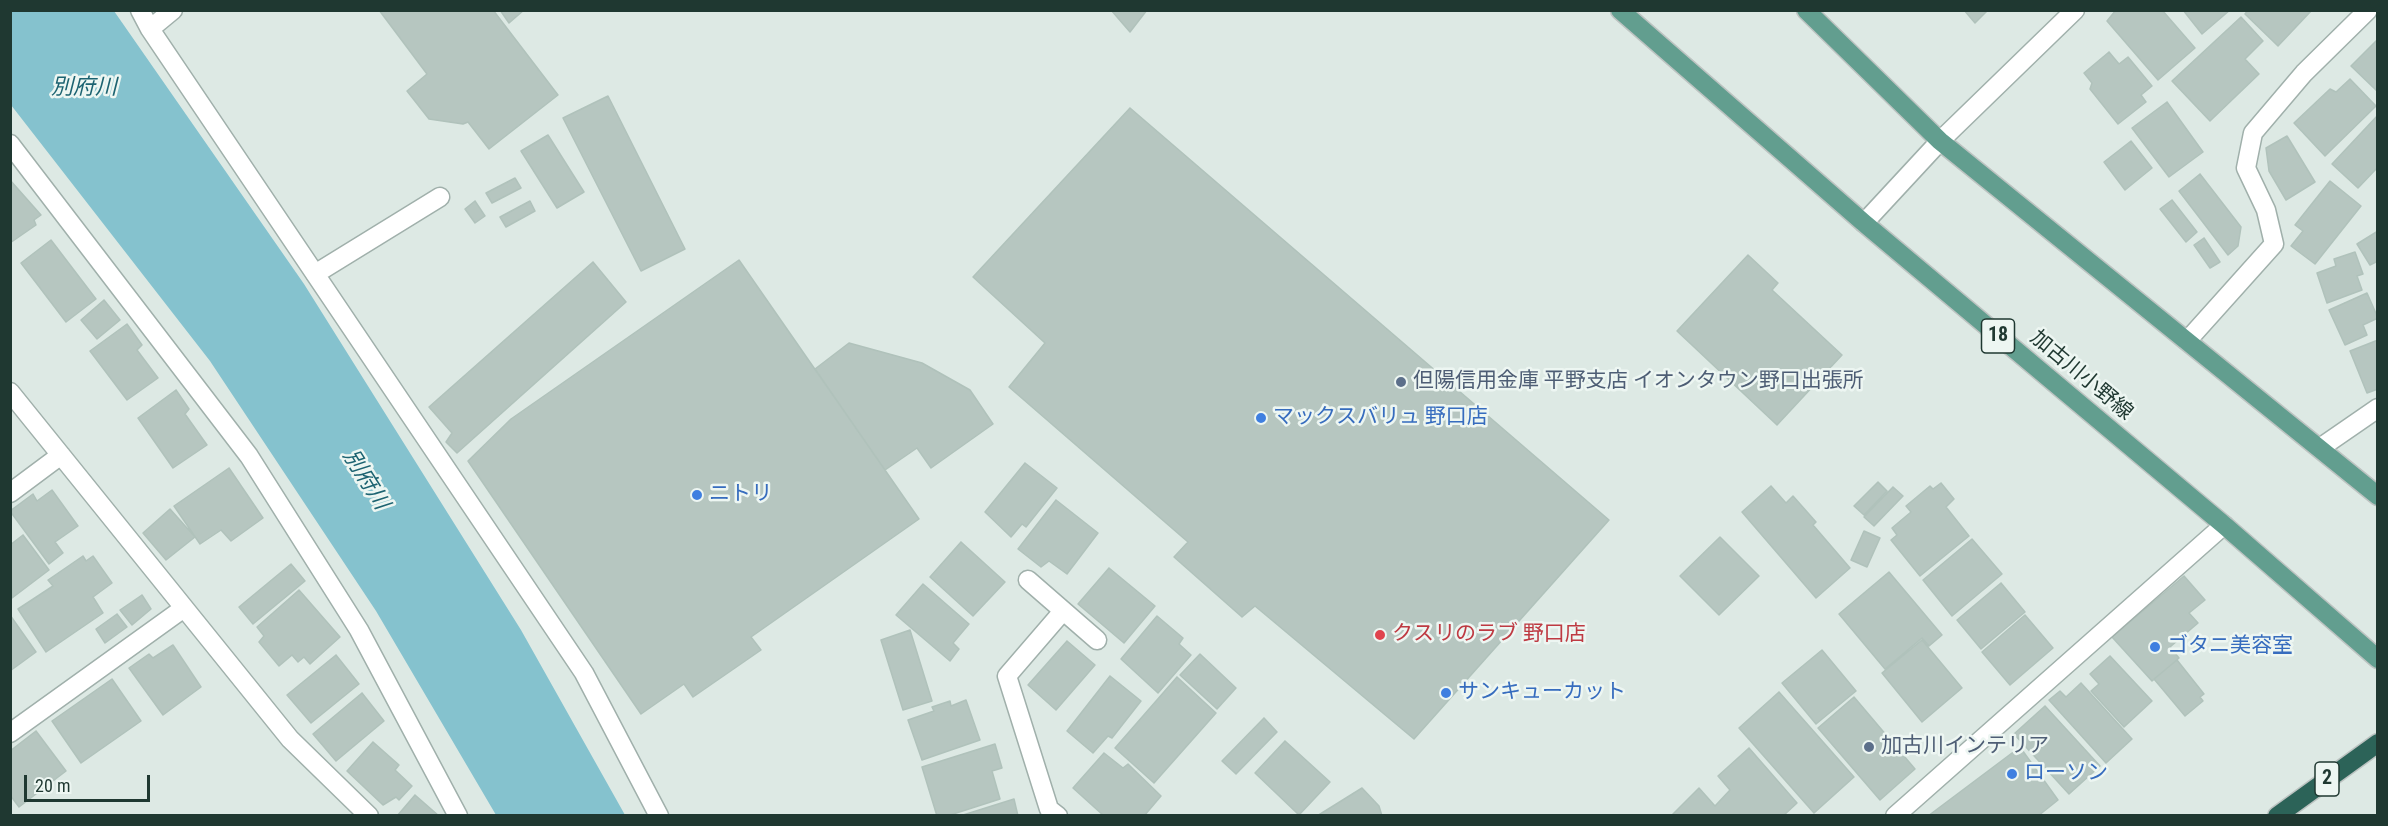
<!DOCTYPE html>
<meta charset="utf-8">
<style>
body{margin:0}
#map{position:relative;width:2388px;height:826px;overflow:hidden;background:#dde9e4;font-family:"Roboto Condensed",sans-serif}
canvas{display:block}
.frame{position:absolute;inset:0;border:12px solid #1f3831;pointer-events:none}
.scale{position:absolute;left:24px;top:775px;width:126px;height:27px;box-sizing:border-box;border:3px solid #1f3831;border-top:0;padding-left:8px;font-size:18px;line-height:21px;white-space:nowrap;color:#1f3831;-webkit-text-stroke:4px #edf6f2;paint-order:stroke}
</style>
<div id="map">
<canvas width="2388" height="826"></canvas>
<div class="frame"></div>
<div class="scale">20 m</div>
</div>
<script>
const g = document.querySelector('canvas').getContext('2d');
g.lineJoin = 'round';
function paint(path, color) { g.fillStyle = color; g.fill(path, 'evenodd'); }
const shape = rows => new Path2D(rows.map(r => 'M' + r).join(''));
function stroke(path, color, width, dash) { g.strokeStyle = color; g.lineWidth = width; g.lineCap = dash ? 'butt' : 'round'; g.setLineDash(dash || []); g.stroke(path); }
function label(font, color, halo, rows, align = 'center') {
  g.font = font + ' "Roboto Condensed","Noto Sans JP",sans-serif'; g.lineWidth = 5; g.setLineDash([]); g.textBaseline = 'middle'; g.strokeStyle = halo; g.fillStyle = color; for (const [text, x, y, turn = 0] of rows) {
    g.save(); g.translate(x, y); g.rotate((+turn || 0) * Math.PI / 180); g.textAlign = isNaN(turn) ? turn : align; if (halo) g.strokeText(text, 0, 0); g.fillText(text, 0, 0); g.restore();
  }
}
paint(shape([
 [11,10,114,11,304,284,521,630,625,815,496,815,376,611,210,361,11,105]
]), '#85c2ce');
const building = shape([
 [379,10,493,10,558,95,489,149,468,122,463,124,429,119,407,91,427,74,379,10],
 [500,10,524,10,509,23,500,10],
 [1111,10,1147,10,1130,32,1111,10],
 [1964,10,1988,10,1975,23,1964,10],
 [2116,10,2162,10,2195,48,2158,80,2107,21,2116,10],
 [2183,10,2230,10,2202,34,2183,10],
 [2248,10,2312,10,2278,46,2245,14,2248,10],
 [2241,17,2263,41,2245,59,2259,74,2210,121,2172,81,2241,17],
 [2378,39,2378,92,2351,66,2378,39],
 [2109,52,2119,64,2128,57,2152,86,2141,95,2146,102,2118,124,2090,89,2092,83,2084,73,2109,52],
 [2350,79,2376,106,2325,156,2294,123,2330,89,2336,92,2350,79],
 [608,96,685,249,641,271,563,118,608,96],
 [2167,102,2203,152,2169,177,2132,128,2167,102],
 [1130,108,1609,520,1414,739,1255,606,1242,617,1174,557,1188,542,1009,387,1045,343,973,277,1130,108],
 [2378,115,2378,167,2358,188,2332,164,2378,115],
 [548,135,584,192,557,208,521,151,548,135],
 [2287,136,2315,182,2286,200,2269,171,2266,148,2287,136],
 [2131,141,2152,168,2125,190,2104,162,2131,141],
 [2200,174,2241,227,2238,246,2228,255,2179,191,2200,174],
 [515,178,521,188,492,203,486,193,515,178],
 [10,180,41,215,34,220,36,225,10,243,10,180],
 [2330,181,2361,206,2315,264,2291,246,2303,231,2295,225,2330,181],
 [2172,200,2197,232,2186,242,2160,209,2172,200],
 [475,201,485,216,475,223,465,209,475,201],
 [530,201,535,211,506,227,500,217,530,201],
 [2378,231,2378,261,2370,265,2357,244,2378,231],
 [2204,238,2220,262,2210,268,2194,245,2204,238],
 [51,240,96,299,66,322,21,263,51,240],
 [2355,252,2363,274,2357,276,2362,290,2327,303,2317,273,2336,266,2334,259,2355,252],
 [1748,255,1778,283,1772,290,1842,355,1777,425,1677,331,1748,255],
 [739,260,919,519,751,637,761,650,693,697,684,684,641,714,468,461,511,419,739,260],
 [593,262,626,302,457,453,446,442,452,433,429,407,593,262],
 [2367,293,2378,318,2363,325,2367,335,2345,345,2329,310,2367,293],
 [104,300,120,320,97,339,81,320,104,300],
 [127,324,142,345,137,350,158,378,127,400,90,351,127,324],
 [2378,340,2378,389,2367,393,2350,351,2378,340],
 [849,343,922,363,970,390,993,424,931,468,917,448,885,470,815,369,849,343],
 [176,390,189,409,185,414,207,445,173,468,138,418,176,390],
 [1025,463,1057,488,1026,527,1022,524,1011,537,985,512,1025,463],
 [229,468,263,518,231,541,221,530,200,544,174,506,229,468],
 [1878,482,1887,491,1864,515,1854,506,1878,482],
 [1941,483,1954,499,1946,507,1969,536,1920,576,1891,540,1897,535,1892,528,1911,512,1906,506,1930,486,1933,489,1941,483],
 [1771,486,1786,503,1793,496,1816,522,1813,525,1850,568,1816,598,1742,512,1771,486],
 [1893,487,1903,496,1874,526,1864,517,1893,487],
 [52,490,78,526,55,542,63,553,49,564,10,511,33,494,37,501,52,490],
 [1056,500,1098,533,1067,574,1049,561,1041,567,1018,549,1056,500],
 [170,509,195,537,166,560,143,533,170,509],
 [1864,531,1880,538,1867,567,1851,560,1864,531],
 [23,535,49,570,12,598,10,545,23,535],
 [1720,537,1759,576,1719,615,1680,576,1720,537],
 [1972,539,2002,574,1952,616,1923,580,1972,539],
 [961,542,1005,582,973,616,930,577,961,542],
 [83,556,86,561,93,556,112,583,93,597,103,613,46,652,18,609,53,586,48,580,83,556],
 [291,564,305,581,253,624,239,607,291,564],
 [1109,568,1155,606,1124,643,1078,604,1109,568],
 [1889,572,1942,635,1929,646,1922,638,1885,669,1839,614,1889,572],
 [2184,576,2205,600,2189,613,2198,623,2170,647,2179,658,2152,681,2112,637,2184,576],
 [2001,583,2025,612,1981,649,1957,620,2001,583],
 [923,584,969,624,953,643,959,649,950,661,896,615,923,584],
 [299,590,340,637,310,664,304,657,298,662,292,655,279,666,259,642,264,636,257,627,299,590],
 [142,595,151,609,132,625,120,610,142,595],
 [117,614,127,627,105,643,96,629,117,614],
 [10,615,36,652,10,671,10,615],
 [2025,615,2053,648,2010,685,1982,652,2025,615],
 [1157,616,1183,638,1179,644,1191,655,1158,693,1121,659,1157,616],
 [910,630,932,701,903,710,881,640,910,630],
 [1922,640,1962,688,1922,722,1882,673,1922,640],
 [1067,641,1095,665,1056,710,1028,685,1067,641],
 [173,645,201,687,163,715,129,668,149,654,153,658,173,645],
 [1822,650,1856,691,1816,724,1782,683,1822,650],
 [1200,654,1236,688,1217,709,1180,675,1200,654],
 [336,655,359,684,311,723,287,695,336,655],
 [2110,656,2152,701,2124,727,2091,691,2099,684,2090,674,2110,656],
 [2177,660,2204,694,2200,697,2203,701,2185,716,2154,679,2177,660],
 [1110,676,1141,701,1112,738,1108,736,1093,753,1067,731,1110,676],
 [1177,677,1216,713,1154,783,1115,748,1177,677],
 [112,679,141,721,81,763,52,721,112,679],
 [2081,683,2132,739,2106,763,2049,700,2060,691,2066,697,2081,683],
 [1779,692,1854,777,1814,813,1739,728,1779,692],
 [362,693,384,721,336,761,313,734,362,693],
 [1854,697,1915,769,1880,800,1818,728,1854,697],
 [966,700,980,740,922,760,908,720,934,711,932,707,950,701,951,706,966,700],
 [2045,706,2100,766,2069,794,2014,734,2045,706],
 [1264,718,1277,732,1236,774,1222,761,1264,718],
 [36,731,66,771,19,807,10,795,10,751,36,731],
 [1285,741,1330,782,1299,815,1255,773,1285,741],
 [373,742,399,765,395,770,412,786,399,800,396,797,383,805,347,771,373,742],
 [995,744,1002,768,992,771,1000,799,947,816,937,816,922,767,995,744],
 [2020,747,2058,800,2038,816,1928,816,2020,747],
 [1749,748,1797,803,1783,816,1671,816,1699,788,1715,806,1730,790,1718,776,1749,748],
 [1104,753,1123,768,1128,764,1161,796,1144,816,1104,816,1073,788,1104,753],
 [1362,788,1379,806,1382,816,1317,816,1362,788],
 [415,795,439,816,397,816,415,795],
 [1014,799,1018,816,960,816,1014,799]
]);
paint(building, '#b6c6c0');
stroke(building, '#b0c2bb', 1.5);
const street = shape([
 [140,10,150,29,584,673,659,816],
 [150,29,173,10],
 [10,144,249,456,359,630,458,816],
 [1864,223,1940,141,2075,10],
 [315,274,440,197],
 [2187,341,2274,244,2266,210,2246,168,2253,133,2304,73,2368,10],
 [10,392,290,739,369,816],
 [2320,448,2378,408],
 [10,493,61,455],
 [1028,580,1097,640],
 [10,733,184,608],
 [1058,816,1049,809,1007,676,1063,611],
 [1895,816,2224,525]
]);
const primary = shape([
 [1620,10,1864,223,2224,525,2378,659],
 [1806,10,1940,141,2378,496]
]);
const highway = shape([
 [2277,816,2378,743]
]);
stroke(street, '#a0b0ab', 21);
stroke(primary, '#bcc3c1', 21);
stroke(highway, '#bcc3c1', 21);
stroke(street, '#fff', 18);
stroke(primary, '#629e8f', 18);
stroke(highway, '#2c6358', 18);
for (const [x, y, r, color] of [
 [1401,382,6,"#5c6f8a"],
 [1261,418,6,"#3f7fe0"],
 [697,495,6,"#3f7fe0"],
 [1380,635,6,"#e0444e"],
 [2155,647,6,"#3f7fe0"],
 [1446,693,6,"#3f7fe0"],
 [1869,747,6,"#5c6f8a"],
 [2012,774,6,"#3f7fe0"]
]) { const dot = new Path2D(); dot.arc(x, y, r, 0, 2 * Math.PI); g.fillStyle = color; g.fill(dot); stroke(dot, '#edf6f2', 2); }
for (const [x, y, w] of [
 [1998,336,33],
 [2327,779,24]
]) { const box = new Path2D(); box.roundRect(x - w / 2, y - 17, w, 34, 4.5); g.fillStyle = '#edf6f2'; g.fill(box); stroke(box, '#1f3831', 1.5); }
label('bold 20px', '#1f3831', null, [
 ["18",1998,336],
 ["2",2327,779]
]);
label('21px', '#1f3831', '#edf6f2', [
 ["加古川小野線",2081,376,40]
]);
label('21px', '#4e5e75', '#edf6f2', [
 ["但陽信用金庫 平野支店 イオンタウン野口出張所",1413,382],
 ["加古川インテリア",1881,747]
], 'left');
label('21px', '#366cbe', '#edf6f2', [
 ["マックスバリュ 野口店",1273,418],
 ["ニトリ",709,495],
 ["ゴタニ美容室",2167,647],
 ["サンキューカット",1458,693],
 ["ローソン",2024,774]
], 'left');
label('21px', '#be3a42', '#edf6f2', [
 ["クスリのラブ 野口店",1392,635]
], 'left');
label('italic 22px', '#1c6371', '#edf6f2', [
 ["別府川",84,88],
 ["別府川",365,480,58]
]);
</script>
